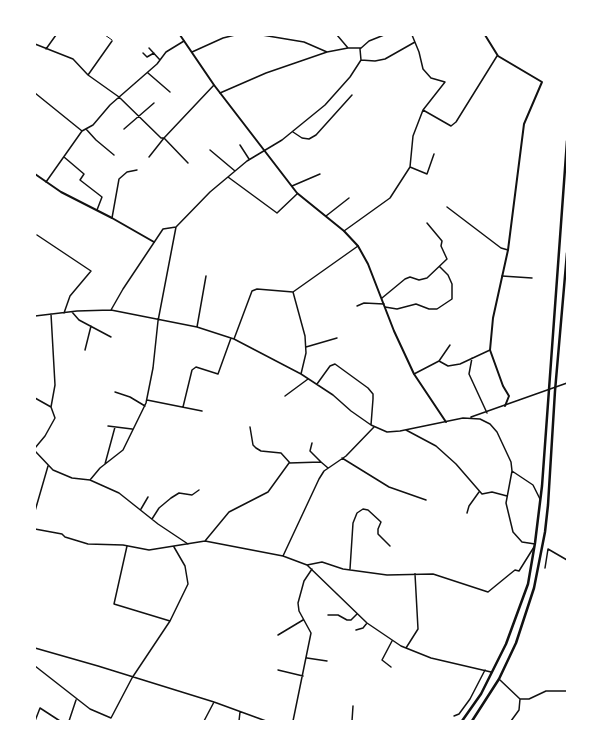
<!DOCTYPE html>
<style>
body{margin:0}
#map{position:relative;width:602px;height:756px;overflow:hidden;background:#fff;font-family:"Noto Sans",sans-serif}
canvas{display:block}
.frame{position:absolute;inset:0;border:36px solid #fff;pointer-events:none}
</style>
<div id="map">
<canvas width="602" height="756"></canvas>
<div class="frame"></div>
</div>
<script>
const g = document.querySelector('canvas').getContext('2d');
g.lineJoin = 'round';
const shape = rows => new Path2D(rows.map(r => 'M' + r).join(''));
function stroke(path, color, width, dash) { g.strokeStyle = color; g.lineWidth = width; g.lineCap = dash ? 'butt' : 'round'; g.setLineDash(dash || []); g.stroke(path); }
stroke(shape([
 [105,35,112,40]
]), '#111', 1);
stroke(shape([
 [262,35,304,42,327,52],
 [337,35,348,48],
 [35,44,73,59,88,75,119,97,161,138,164,138,214,85],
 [149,48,160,60],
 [46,49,56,35],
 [192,52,223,38,235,35],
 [143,53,147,57,154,53],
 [361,60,375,61,385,59,415,42],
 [148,73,170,92],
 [88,75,112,41],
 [35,93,82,131],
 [220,93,266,73,327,52,348,48,360,48],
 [423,110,451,126,456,122,497,56],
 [86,129,96,140,114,155],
 [124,129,154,103],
 [293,132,302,138,309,139,316,135,352,95],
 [240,145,249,159],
 [210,150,235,171],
 [64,157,84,174,80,180,102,197,97,210],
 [149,157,164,138,188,163],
 [410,167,427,174,434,154],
 [228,177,277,213,297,194],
 [46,182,82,131,93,125,110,105,157,64,166,52,184,41],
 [292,186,320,174],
 [447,207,501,248,508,250],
 [326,216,349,198],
 [112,218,119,179,127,172,137,170],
 [344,231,390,198,410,167,413,136,423,110,445,82,431,78,423,69,419,52,412,35],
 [37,235,91,271,70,296,64,313],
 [502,276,532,278],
 [293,292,305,336,306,353,301,374],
 [382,298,405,279,410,277,419,280,427,278,447,259,441,246,442,241,427,223],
 [357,306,364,303,384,304],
 [385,307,397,309,416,304,429,309,437,309,452,299,452,284,448,275,440,267],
 [111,310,123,289,163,229,176,227,210,192,247,161,282,140,325,105,350,77,361,60,360,49,369,41,384,35],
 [72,312,79,320,111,337],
 [35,316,77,311,111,310,197,327,234,339,301,374,333,395,351,411,371,425,387,432,400,431,463,418,480,419,490,424,497,432,511,462,512,471,506,503,513,532,522,542,535,544],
 [197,327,206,276],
 [234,339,252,291,257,289,293,292,358,246],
 [306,347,337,338],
 [85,350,91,326],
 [472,358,469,374,487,413],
 [439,361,448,366,460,364,490,350],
 [414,374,439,361,450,345],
 [317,384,330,366,335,364,368,388,373,394,373,399,371,425],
 [115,392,130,397,145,406],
 [285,396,308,379],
 [35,398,51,407],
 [147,400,202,411],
 [183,407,192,370,196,367,218,374,231,338],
 [471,417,567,383],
 [108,426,132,429],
 [250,427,253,445,256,448,261,451,281,453,290,463],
 [406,430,436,446,456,464,482,494,492,492,507,496],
 [312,443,310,451,321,462],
 [35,448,45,436,55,418,51,407,55,385,51,314],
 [35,451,53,470,72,478,90,480,119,493,158,524,188,544],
 [342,458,389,487,426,500],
 [105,464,115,427],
 [512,471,533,485,540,499],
 [90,480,100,468,123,450,146,403,153,368,158,321,176,227],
 [141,509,148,497],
 [35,511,48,466],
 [467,513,469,506,479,492],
 [152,519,159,508,171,498,179,493,192,495,199,490],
 [35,529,62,534,65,537,88,544,123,545,149,550,205,541,283,556,307,565,367,623,401,646,431,658,491,672],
 [205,541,229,512,268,492,289,463,321,462,328,468],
 [127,546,114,604,170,621],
 [283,556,319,479,324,471,346,456,374,427],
 [307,565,322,562,343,569,387,575,433,574,488,592,510,574,515,570,519,571,534,547],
 [545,568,548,549,567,560],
 [350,569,353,523,357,513,363,509,368,510,381,522,378,529,378,534,390,546],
 [328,615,338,615,347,620,351,620,357,614],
 [356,630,363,628,367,623],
 [278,635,303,620],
 [35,648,98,666,214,702,266,721],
 [406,648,418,629,415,574],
 [307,658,327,661],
 [35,666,90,709,111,718,132,678,170,621,188,584,185,566,174,547],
 [391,667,382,660,392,641],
 [278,670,303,676],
 [500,680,520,699,519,710,511,721],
 [520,699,529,699,546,691,567,691],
 [454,716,459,714,470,699,485,670],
 [35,721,40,708,60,721],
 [69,721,76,700],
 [204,721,214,702],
 [239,721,240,712],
 [293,721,311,633,299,611,298,603,304,581,312,569],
 [352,721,353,706]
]), '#111', 1.5);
stroke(shape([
 [180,35,214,85,297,193,344,231,358,246,368,264,394,331,414,374,446,422],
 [485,35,498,56,542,82,524,124,508,250,493,318,490,350,503,386,509,396,505,406],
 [35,174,61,192,112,218,154,242]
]), '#111', 2);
stroke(shape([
 [462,721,481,694,506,644,528,584,535,543,542,486,567,141],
 [472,721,499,679,516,643,534,588,545,532,548,505,555,391,567,253]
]), '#111', 2.5);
</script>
